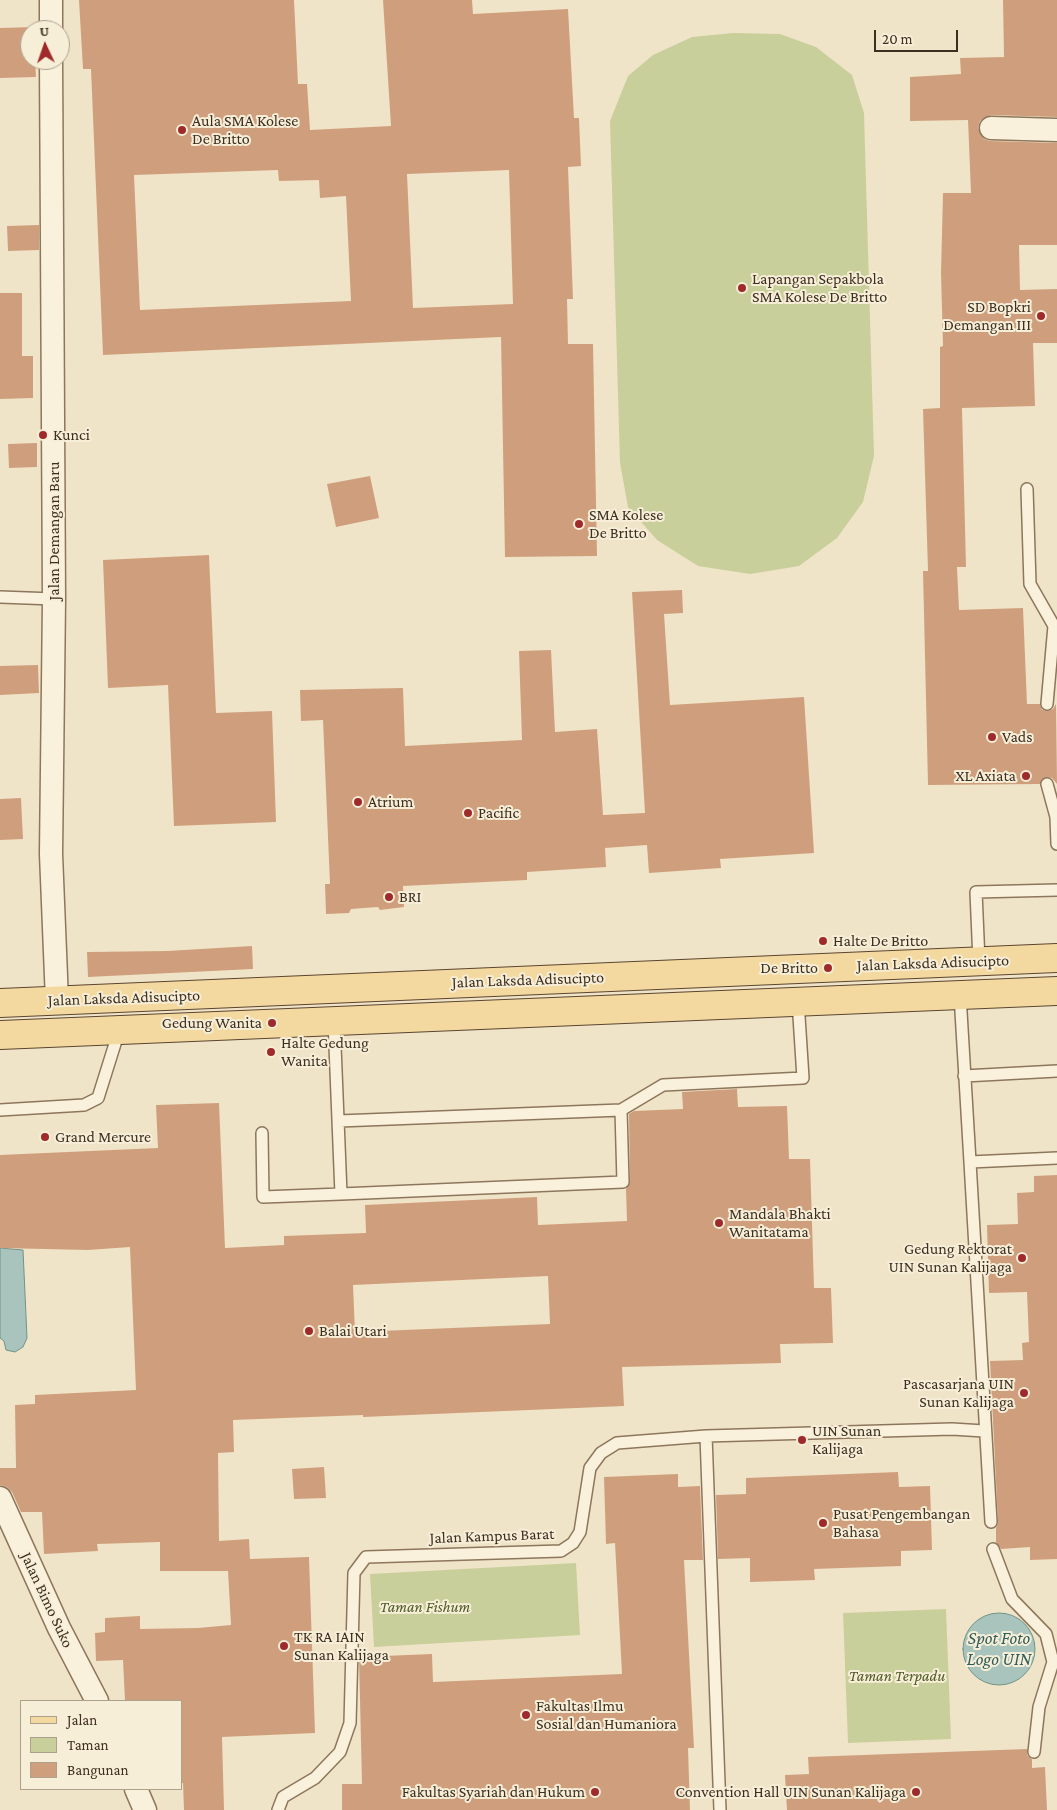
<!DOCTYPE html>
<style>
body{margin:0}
#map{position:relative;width:1057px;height:1810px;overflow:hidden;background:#f0e4c8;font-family:"Crimson Pro",serif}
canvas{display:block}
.legend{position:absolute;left:20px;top:1700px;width:162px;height:90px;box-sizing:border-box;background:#f7eed8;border:1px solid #ada18e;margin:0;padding:6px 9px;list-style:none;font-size:15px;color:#3d2e20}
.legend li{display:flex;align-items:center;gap:10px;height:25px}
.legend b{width:25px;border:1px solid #ada18e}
.north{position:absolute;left:20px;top:20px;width:50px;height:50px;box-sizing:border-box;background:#f7eed8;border:1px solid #ada18e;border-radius:50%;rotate:357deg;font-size:14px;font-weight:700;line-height:20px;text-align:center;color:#3d2e20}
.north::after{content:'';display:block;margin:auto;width:18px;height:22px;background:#9e2a2b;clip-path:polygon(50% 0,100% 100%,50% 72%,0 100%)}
.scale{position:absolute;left:874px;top:30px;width:84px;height:22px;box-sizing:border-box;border:2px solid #3d2e20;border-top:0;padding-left:6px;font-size:15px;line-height:18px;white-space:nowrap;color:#3d2e20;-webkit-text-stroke:4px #f7eed8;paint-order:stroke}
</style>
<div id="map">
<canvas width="1057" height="1810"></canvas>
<ul class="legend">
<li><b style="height:6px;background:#f3d9a0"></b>Jalan</li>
<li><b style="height:14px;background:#c9cf9b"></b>Taman</li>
<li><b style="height:14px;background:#cf9f7d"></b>Bangunan</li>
</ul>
<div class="north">U</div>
<div class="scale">20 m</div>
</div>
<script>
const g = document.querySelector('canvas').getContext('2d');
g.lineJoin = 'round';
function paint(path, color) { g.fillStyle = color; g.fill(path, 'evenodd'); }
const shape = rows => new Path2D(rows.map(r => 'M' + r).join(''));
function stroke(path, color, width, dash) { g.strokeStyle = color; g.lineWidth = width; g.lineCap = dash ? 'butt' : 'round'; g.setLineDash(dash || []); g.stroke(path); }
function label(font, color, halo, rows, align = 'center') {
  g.font = font + ' "Crimson Pro",serif'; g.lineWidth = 4; g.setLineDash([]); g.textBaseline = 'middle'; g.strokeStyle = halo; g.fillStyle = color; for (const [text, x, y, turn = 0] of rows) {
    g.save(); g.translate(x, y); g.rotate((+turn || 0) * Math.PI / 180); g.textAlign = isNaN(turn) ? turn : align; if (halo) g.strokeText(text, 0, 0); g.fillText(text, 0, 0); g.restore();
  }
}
paint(shape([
 [733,33,780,34,816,47,852,75,864,113,874,456,863,502,837,538,799,566,750,574,698,566,657,540,628,507,620,463,610,121,628,76,653,55,692,37],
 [576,1563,580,1635,374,1647,370,1574],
 [946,1609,951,1739,848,1743,843,1613]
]), '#c9cf9b');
const water = shape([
 [0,1248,23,1250,27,1338,23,1347,15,1352,6,1350,4,1341,0,1338,0,1248],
 '963 1649a36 36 0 1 1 72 0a36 36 0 1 1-72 0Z'
]);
paint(water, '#a9c4bc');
stroke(water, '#6f938a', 1);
paint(shape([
 [79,0,294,0,298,84,307,84,310,130,391,126,383,0,472,0,473,14,568,9,574,118,579,118,581,166,568,167,573,299,567,299,568,344,593,344,597,556,505,557,501,337,103,355,91,69,83,69],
 [278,170,279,181,319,180,320,198,346,196,351,301,140,310,134,175],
 [509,170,513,304,413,308,407,174],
 [1003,0,1057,0,1057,117,991,115,980,121,978,128,984,139,990,141,1057,143,1057,245,1019,245,1020,290,1057,289,1057,343,1033,343,1035,406,962,408,966,567,957,567,959,610,1023,608,1027,704,1040,704,1042,710,1047,711,1053,709,1056,704,1057,784,1052,778,1046,777,1040,784,928,785,923,571,928,571,923,409,940,408,940,347,943,346,941,273,943,193,971,193,968,120,910,121,910,77,961,74,960,58,1004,57],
 [34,27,34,30,30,30,30,60,35,60,36,77,0,78,0,28],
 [39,225,39,250,8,251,7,226],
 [0,293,22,293,22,356,33,356,33,398,0,399],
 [37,443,37,467,9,468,8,444],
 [370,476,379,518,336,527,327,484],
 [209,555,216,713,272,711,276,822,174,826,168,685,108,688,103,560],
 [682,590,683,613,664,614,670,705,804,697,814,853,720,859,721,868,649,873,647,845,605,848,606,867,527,872,527,880,403,886,404,907,380,910,378,907,351,909,349,913,326,914,325,884,330,884,323,720,301,721,300,690,403,688,405,746,522,740,519,651,551,650,555,732,597,729,603,815,645,813,632,592],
 [38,665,39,693,0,695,0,666],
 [21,798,23,839,0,840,0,799],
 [252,946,253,969,88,977,87,952,167,951],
 [737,1089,738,1107,787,1106,789,1159,810,1159,814,1288,831,1288,833,1343,780,1344,781,1363,622,1367,624,1406,363,1417,363,1415,233,1420,234,1452,218,1453,219,1541,249,1539,250,1559,309,1557,315,1733,222,1737,224,1810,184,1810,183,1783,181,1783,181,1701,125,1701,123,1660,96,1661,95,1633,105,1632,105,1618,140,1616,140,1629,198,1628,231,1625,228,1571,160,1571,160,1542,97,1544,98,1551,44,1554,42,1512,21,1512,12,1492,7,1487,0,1485,0,1468,16,1468,15,1405,35,1404,35,1395,136,1390,130,1247,88,1250,0,1248,0,1155,158,1148,156,1105,219,1103,225,1248,284,1245,284,1236,366,1233,365,1205,537,1197,538,1225,627,1221,626,1189,630,1182,629,1114,634,1111,683,1109,682,1092],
 [548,1276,550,1324,355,1332,353,1285],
 [1057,1175,1057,1559,1030,1560,1030,1547,1001,1549,996,1542,996,1528,998,1522,990,1361,1023,1360,1022,1343,1029,1342,1027,1292,989,1293,987,1225,1018,1224,1017,1193,1034,1192,1034,1176],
 [324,1467,326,1498,294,1499,292,1469],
 [898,1472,899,1487,930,1486,932,1550,901,1551,901,1566,814,1569,815,1580,750,1582,750,1558,718,1559,716,1495,746,1494,746,1478],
 [678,1474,678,1487,700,1486,703,1560,684,1560,694,1748,688,1748,690,1810,342,1810,342,1784,362,1784,359,1657,432,1654,433,1682,622,1674,615,1543,606,1544,604,1477],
 [1027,1749,1027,1755,1032,1759,1032,1768,1045,1767,1047,1810,787,1810,785,1775,809,1774,808,1757]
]), '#cf9f7d');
const lane = shape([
 [1027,489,1030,584,1054,626,1047,704],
 [0,597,54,599],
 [1047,784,1056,817,1057,844],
 [979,961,976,892,1057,890],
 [960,995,970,1162],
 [334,1021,341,1194,623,1182,621,1110],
 [964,1076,1057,1071],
 [0,1110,84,1105,98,1098,119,1031],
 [339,1121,621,1110,663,1085,803,1078,798,1001],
 [262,1133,263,1197,341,1194],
 [706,1436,720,1810],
 [991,1522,970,1162,1057,1158],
 [993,1549,1012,1599,1046,1634,1053,1662,1039,1707,1034,1752],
 [278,1810,283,1797,315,1778,340,1752,350,1723,354,1573,366,1557,561,1551,573,1543,580,1532,590,1468,601,1453,617,1443,706,1436,952,1429,984,1431]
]);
const street = shape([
 [51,0,51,30],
 [51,60,54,599,51,854,57,1001],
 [991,128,1057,130],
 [0,1498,59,1628,97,1701],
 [136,1789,145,1810]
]);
const primary = shape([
 [0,1003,1057,958],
 [0,1035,1057,991]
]);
stroke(lane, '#8d765c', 14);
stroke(street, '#8d765c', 25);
stroke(primary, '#5b4430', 30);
stroke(lane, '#faf1dc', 11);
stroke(street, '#faf1dc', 22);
stroke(primary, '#f3d9a0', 28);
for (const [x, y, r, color] of [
 [182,130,5,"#9e2a2b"],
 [742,288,5,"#9e2a2b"],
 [1041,316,5,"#9e2a2b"],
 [43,435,5,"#9e2a2b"],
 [579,524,5,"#9e2a2b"],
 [992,737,5,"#9e2a2b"],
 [1026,776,5,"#9e2a2b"],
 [358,802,5,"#9e2a2b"],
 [468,813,5,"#9e2a2b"],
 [389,897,5,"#9e2a2b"],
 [823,941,5,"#9e2a2b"],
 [828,968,5,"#9e2a2b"],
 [272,1023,5,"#9e2a2b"],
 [271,1052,5,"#9e2a2b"],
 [45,1137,5,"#9e2a2b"],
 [719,1223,5,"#9e2a2b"],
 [1022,1258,5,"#9e2a2b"],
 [309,1331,5,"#9e2a2b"],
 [1024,1393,5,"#9e2a2b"],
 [802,1440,5,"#9e2a2b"],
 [823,1523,5,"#9e2a2b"],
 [284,1646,5,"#9e2a2b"],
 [526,1715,5,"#9e2a2b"],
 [595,1792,5,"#9e2a2b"],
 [916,1792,5,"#9e2a2b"]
]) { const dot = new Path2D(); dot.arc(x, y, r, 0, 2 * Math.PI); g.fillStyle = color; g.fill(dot); stroke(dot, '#f7eed8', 2); }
label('16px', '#3d2e20', '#f7eed8', [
 ["Aula SMA Kolese",192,121],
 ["De Britto",192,139],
 ["Lapangan Sepakbola",752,279],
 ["SMA Kolese De Britto",752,297],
 ["SD Bopkri",1031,307,"right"],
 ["Demangan III",1031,325,"right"],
 ["Kunci",53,435],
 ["SMA Kolese",589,515],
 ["De Britto",589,533],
 ["Vads",1002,737],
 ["XL Axiata",1016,776,"right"],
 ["Atrium",368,802],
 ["Pacific",478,813],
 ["BRI",399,897],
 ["Halte De Britto",833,941],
 ["De Britto",818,968,"right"],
 ["Gedung Wanita",262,1023,"right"],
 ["Halte Gedung",281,1043],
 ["Wanita",281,1061],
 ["Grand Mercure",55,1137],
 ["Mandala Bhakti",729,1214],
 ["Wanitatama",729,1232],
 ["Gedung Rektorat",1012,1249,"right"],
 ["UIN Sunan Kalijaga",1012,1267,"right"],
 ["Balai Utari",319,1331],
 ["Pascasarjana UIN",1014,1384,"right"],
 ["Sunan Kalijaga",1014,1402,"right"],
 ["UIN Sunan",812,1431],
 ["Kalijaga",812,1449],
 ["Pusat Pengembangan",833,1514],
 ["Bahasa",833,1532],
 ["TK RA IAIN",294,1637],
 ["Sunan Kalijaga",294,1655],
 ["Fakultas Ilmu",536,1706],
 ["Sosial dan Humaniora",536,1724],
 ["Fakultas Syariah dan Hukum",585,1792,"right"],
 ["Convention Hall UIN Sunan Kalijaga",906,1792,"right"]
], 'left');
label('16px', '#3d2e20', '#f7eed8', [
 ["Jalan Demangan Baru",54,531,-90],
 ["Jalan Laksda Adisucipto",933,963,-2],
 ["Jalan Laksda Adisucipto",528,980,-2],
 ["Jalan Laksda Adisucipto",124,998,-2],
 ["Jalan Kampus Barat",492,1536,-2],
 ["Jalan Bimo Suko",47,1600,65]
]);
label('italic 16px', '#4d5a26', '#f7eed8', [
 ["Taman Fishum",425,1607],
 ["Taman Terpadu",897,1676]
]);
label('italic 18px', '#2f5d5a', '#f7eed8', [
 ["Spot Foto",999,1638],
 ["Logo UIN",999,1659]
]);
</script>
